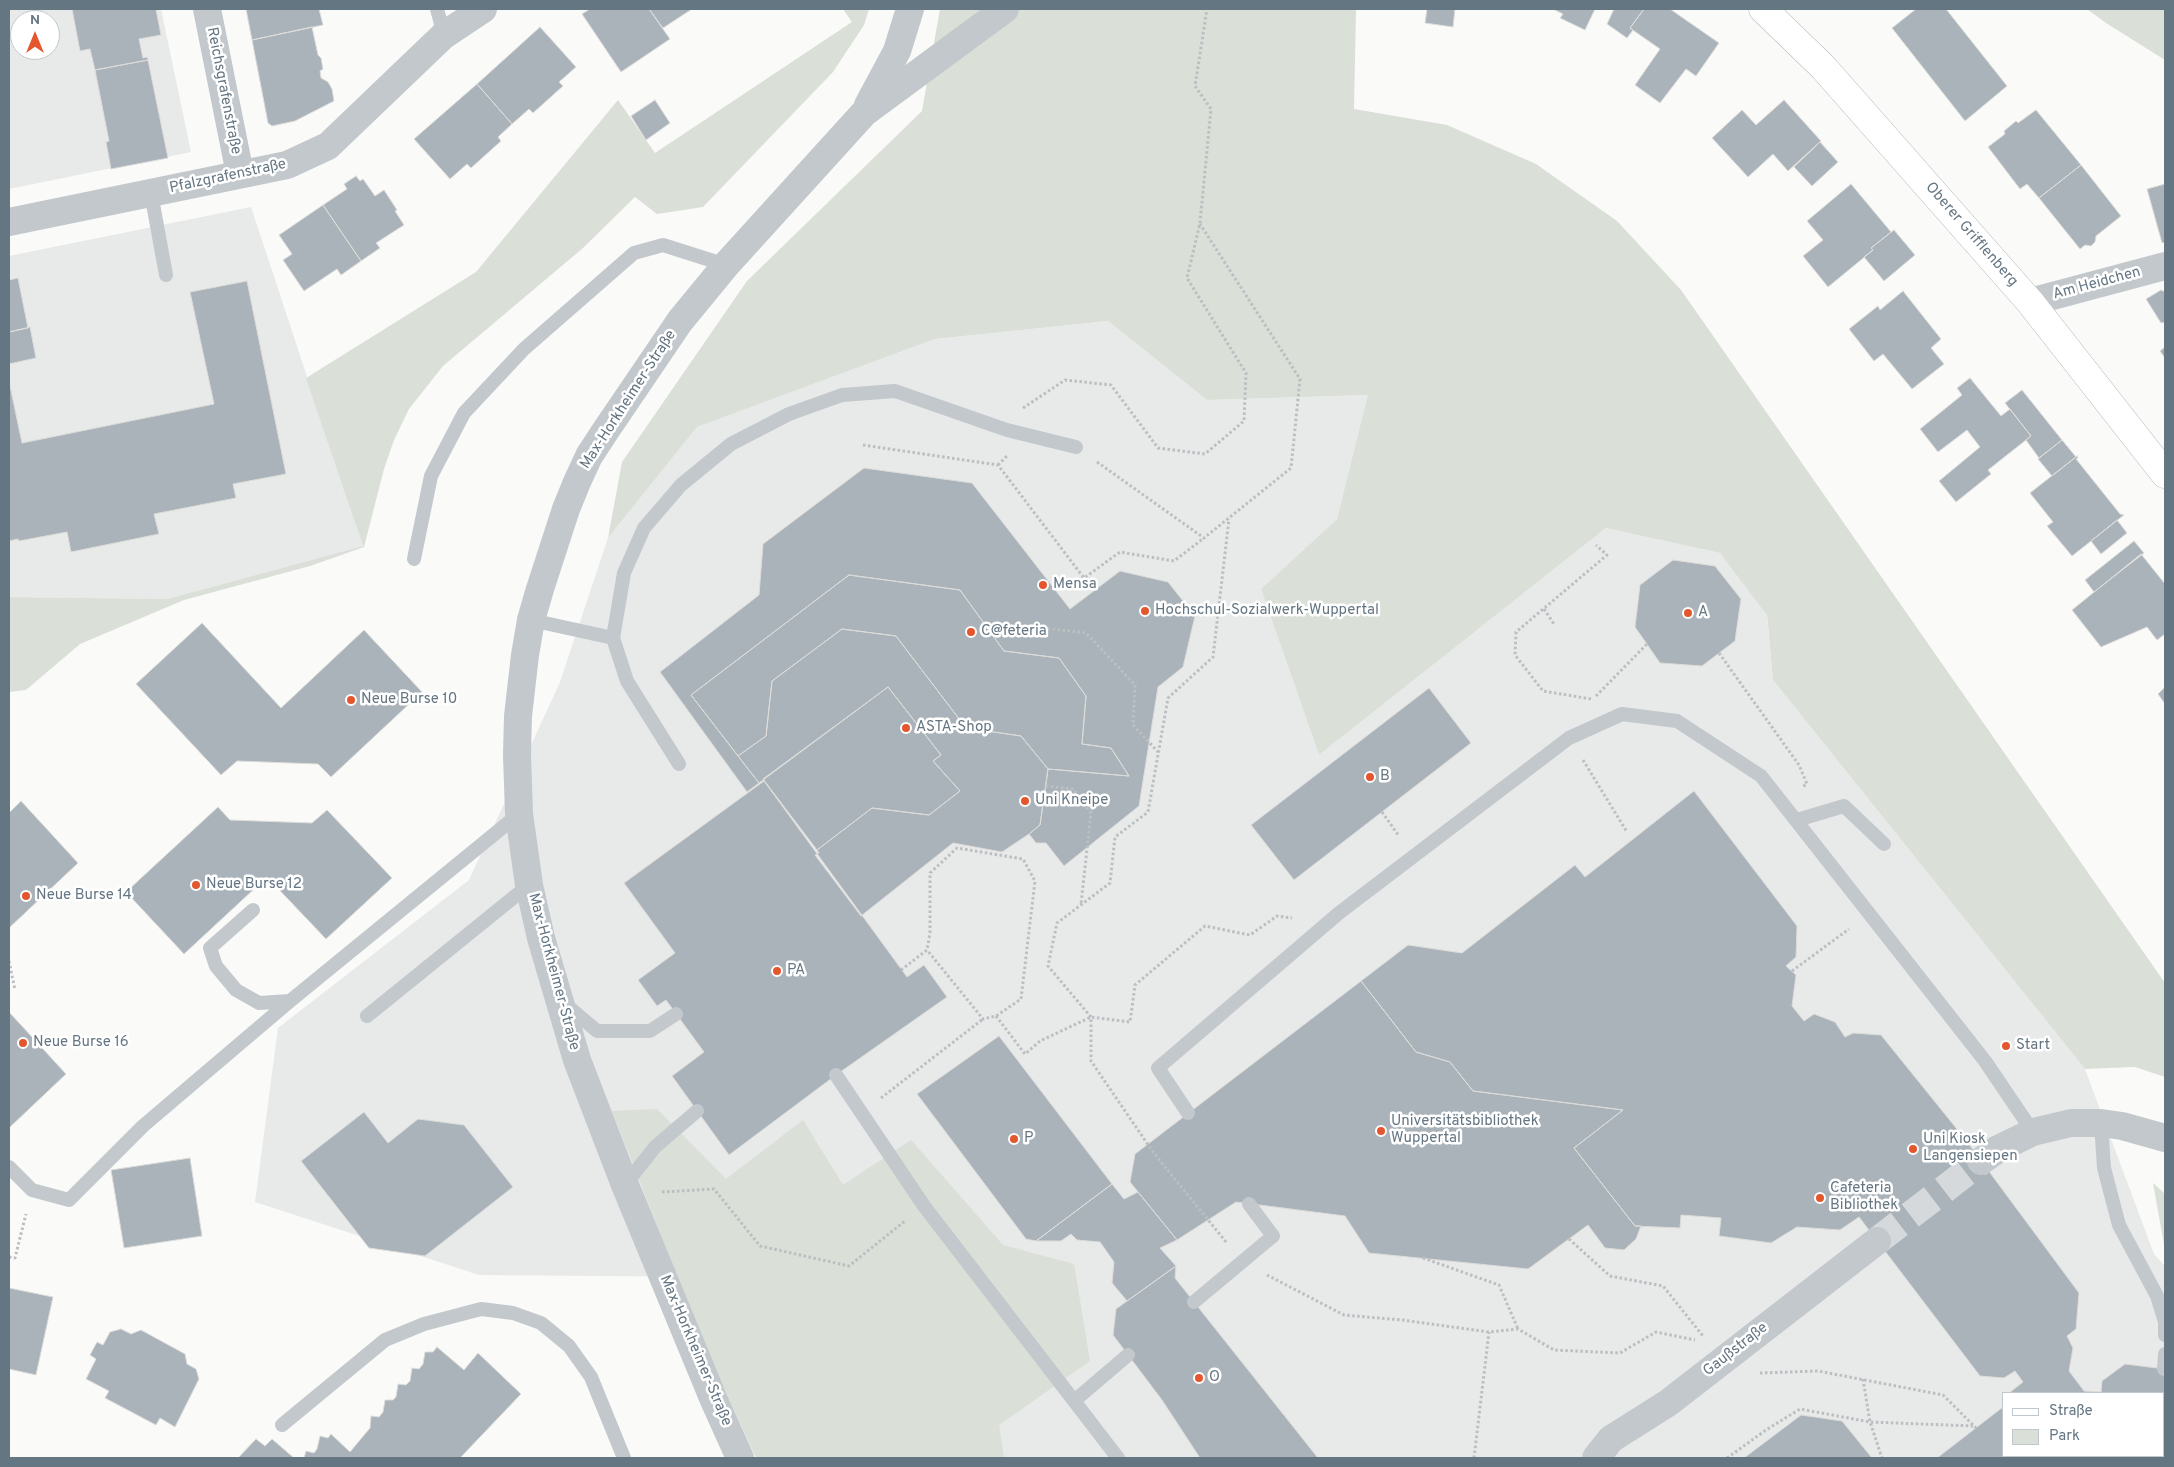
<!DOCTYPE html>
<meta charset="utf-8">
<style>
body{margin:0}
#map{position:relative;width:2174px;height:1467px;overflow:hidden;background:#fafaf8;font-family:Overpass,sans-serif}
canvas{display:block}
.frame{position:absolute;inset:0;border:10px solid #657683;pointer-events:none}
.legend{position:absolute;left:2002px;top:1392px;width:162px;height:65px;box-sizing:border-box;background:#fff;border:1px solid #c1c8cd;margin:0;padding:6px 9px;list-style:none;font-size:15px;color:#657683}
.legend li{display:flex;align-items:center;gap:10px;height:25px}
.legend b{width:25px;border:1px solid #c1c8cd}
.north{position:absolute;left:10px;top:10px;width:50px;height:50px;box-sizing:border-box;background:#fff;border:1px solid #c1c8cd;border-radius:50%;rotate:0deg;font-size:14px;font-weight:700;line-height:20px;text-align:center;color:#657683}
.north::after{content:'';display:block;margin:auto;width:18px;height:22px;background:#e4572e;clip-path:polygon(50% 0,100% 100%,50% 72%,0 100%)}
</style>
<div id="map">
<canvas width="2174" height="1467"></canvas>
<div class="frame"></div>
<ul class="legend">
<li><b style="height:6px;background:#fff"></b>Straße</li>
<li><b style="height:14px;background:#dadfd7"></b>Park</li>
</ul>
<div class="north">N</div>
</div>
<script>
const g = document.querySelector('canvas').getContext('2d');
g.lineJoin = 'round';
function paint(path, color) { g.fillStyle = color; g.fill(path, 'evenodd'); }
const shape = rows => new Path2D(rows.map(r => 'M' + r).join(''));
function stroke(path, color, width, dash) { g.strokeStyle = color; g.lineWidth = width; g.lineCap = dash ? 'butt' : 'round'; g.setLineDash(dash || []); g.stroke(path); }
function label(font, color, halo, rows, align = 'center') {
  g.font = font + ' Overpass,sans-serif'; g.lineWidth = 5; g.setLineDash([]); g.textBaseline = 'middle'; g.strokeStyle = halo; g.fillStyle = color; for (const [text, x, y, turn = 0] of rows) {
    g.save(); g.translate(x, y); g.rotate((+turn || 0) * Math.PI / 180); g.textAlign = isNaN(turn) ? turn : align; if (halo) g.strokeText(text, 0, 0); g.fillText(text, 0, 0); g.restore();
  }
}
paint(shape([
 [9,9,161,9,191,152,9,189],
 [20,20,50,20,50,50,20,50],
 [251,207,363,546,167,599,9,597,9,256],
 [1108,321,1207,400,1369,395,1337,519,1261,589,1319,755,1606,528,1720,553,1766,608,1773,680,2085,1069,2154,1254,2165,1266,2165,1458,806,1458,722,1277,479,1275,255,1202,278,1028,469,880,560,682,608,538,697,427,935,339],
 [2003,1393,2163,1393,2163,1456,2003,1456]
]), '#e8e9e9');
paint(shape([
 [843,9,869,9,864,25,833,72,703,207,657,214,635,197,583,248,443,366,409,409,394,440,384,469,364,547,310,566,184,600,80,644,26,690,9,692,9,597,167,599,363,546,306,378,476,272,618,100,655,153,852,22],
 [940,9,1356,9,1354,109,1447,125,1536,164,1617,221,1681,290,2165,983,2165,1077,2135,1067,2085,1069,1773,680,1767,615,1720,553,1606,528,1319,755,1261,589,1337,519,1368,395,1207,400,1108,321,935,339,697,427,608,538,622,462,747,281,922,111],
 [2087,9,2165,9,2165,60,2106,23],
 [657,1109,726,1179,803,1120,843,1185,911,1140,1003,1245,1074,1264,1090,1361,999,1425,1004,1458,756,1458,707,1352,612,1111],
 [2153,1183,2165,1194,2165,1250]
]), '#dadfd7');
const building = shape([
 [72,9,156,9,161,35,139,39,143,58,147,57,148,60,95,70,90,49,80,51,72,9],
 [246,9,319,9,323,25,252,40,246,9],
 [590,9,649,9,670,39,621,72,582,14,590,9],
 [649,9,692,9,663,28,649,9],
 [1427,9,1455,9,1453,27,1425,23,1427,9],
 [1553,9,1595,9,1585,30,1560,18,1563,14,1553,9],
 [1614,9,1644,9,1630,28,1633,30,1627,38,1607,24,1614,9],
 [1644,9,1670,9,1719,43,1696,76,1686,69,1660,103,1635,85,1660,49,1630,28,1644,9],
 [1916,9,1946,9,2007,86,1965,121,1892,28,1916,9],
 [312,27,318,55,321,58,323,69,320,71,321,78,328,82,332,89,334,101,295,121,272,126,268,123,252,40,312,27],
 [540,27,576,67,559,82,563,86,533,113,529,109,512,124,477,84,540,27],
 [148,60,168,158,111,169,106,142,109,141,95,70,148,60],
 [477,84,512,124,498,137,501,141,471,168,467,164,450,179,414,139,477,84],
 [655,100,670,123,646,140,631,116,655,100],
 [1784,100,1821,141,1788,171,1773,154,1748,177,1712,138,1742,110,1756,125,1784,100],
 [2036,110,2081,165,2039,198,2027,184,2020,189,1988,147,2005,134,2004,131,2016,121,2018,123,2036,110],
 [1820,142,1838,162,1812,186,1794,167,1820,142],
 [2081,165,2121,216,2096,236,2095,242,2091,246,2085,245,2080,249,2039,198,2081,165],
 [356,176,360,181,363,179,375,196,384,190,397,210,395,211,404,225,376,243,380,248,361,261,323,205,347,189,344,184,356,176],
 [1851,184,1891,232,1871,248,1873,250,1828,287,1803,256,1823,240,1807,221,1851,184],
 [2165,184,2165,242,2162,243,2147,189,2165,184],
 [323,205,361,261,341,275,337,269,304,291,283,260,292,254,279,235,323,205],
 [1894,230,1915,255,1884,281,1864,257,1873,250,1871,248,1894,230],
 [18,278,28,328,9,332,9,280,18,278],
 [247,281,286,474,233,484,236,498,154,514,159,534,71,552,67,532,19,541,18,539,9,541,9,381,22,443,214,404,190,292,247,281],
 [2161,290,2165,292,2165,322,2161,323,2146,299,2161,290],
 [1903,291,1941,339,1931,348,1944,364,1912,389,1883,354,1874,361,1849,329,1878,306,1880,310,1903,291],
 [30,327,36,358,9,364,9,332,30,327],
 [2165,347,2165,358,2160,351,2165,347],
 [1970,378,2001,416,2010,409,2031,436,1988,470,1991,474,1956,502,1939,481,1980,447,1967,430,1938,452,1920,429,1962,395,1957,388,1970,378],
 [2022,390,2062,440,2039,458,2026,440,2031,436,2005,403,2022,390],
 [2062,440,2076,457,2052,476,2038,459,2062,440],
 [2077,456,2078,458,2076,459,2120,514,2124,515,2072,556,2047,526,2053,522,2030,493,2077,456],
 [864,468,972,483,1070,609,1120,571,1168,582,1195,616,1183,667,1158,687,1139,806,1064,866,1046,843,1036,843,1029,834,1040,825,1048,769,1129,776,1111,748,1082,744,1086,696,1059,658,1004,651,960,590,849,575,691,695,759,783,747,792,660,672,759,595,763,544,864,468],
 [2117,520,2127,533,2101,554,2091,541,2117,520],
 [2134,541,2144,553,2094,592,2085,580,2134,541],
 [2141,554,2165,584,2165,634,2157,640,2147,627,2101,647,2072,610,2141,554],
 [1673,560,1715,566,1741,599,1735,641,1702,666,1660,663,1635,627,1640,585,1673,560],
 [849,575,960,590,1004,651,1059,658,1086,696,1082,744,1111,748,1129,776,1048,769,1021,736,966,728,896,636,842,629,772,681,766,736,738,756,691,695,849,575],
 [202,623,281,708,364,630,422,692,331,777,318,764,237,761,221,775,136,684,202,623],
 [842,629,896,636,966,728,1021,736,1048,769,1040,825,1029,834,1002,852,953,843,861,916,815,855,819,853,817,850,872,808,929,815,960,791,933,761,941,755,888,687,759,783,738,756,766,736,772,681,842,629],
 [888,687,941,755,933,761,960,791,929,815,872,808,817,850,763,779,888,687],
 [2165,687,2165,704,2158,694,2165,687],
 [1429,688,1471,743,1294,880,1251,825,1429,688],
 [764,781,907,977,924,965,947,997,836,1075,729,1155,672,1076,704,1052,666,1000,657,1006,638,980,675,953,624,883,764,781],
 [1694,791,1797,926,1796,957,1786,966,1796,975,1792,1006,1804,1021,1814,1014,1835,1022,1845,1037,1853,1033,1881,1035,1965,1139,2079,1293,2076,1329,2067,1336,2073,1348,2069,1371,2084,1391,2101,1392,2102,1381,2125,1364,2165,1369,2165,1458,2086,1458,2087,1456,2163,1456,2163,1393,2009,1393,2023,1382,2015,1371,2004,1378,1980,1376,1859,1217,1840,1230,1797,1227,1771,1243,1719,1236,1721,1218,1681,1215,1680,1228,1635,1226,1574,1148,1623,1110,1473,1091,1450,1062,1416,1052,1361,981,1408,945,1462,953,1575,865,1585,877,1694,791],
 [21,801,78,863,9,928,9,813,21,801],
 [218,807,230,820,312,823,327,810,392,878,326,939,267,877,184,954,126,892,218,807],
 [1361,981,1416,1052,1450,1062,1473,1091,1623,1110,1574,1148,1635,1226,1641,1226,1636,1239,1624,1250,1605,1248,1588,1225,1528,1269,1369,1253,1345,1216,1236,1202,1177,1240,1130,1182,1135,1154,1361,981],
 [9,1012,66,1074,9,1128,9,1012],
 [999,1036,1112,1184,1036,1241,1026,1239,917,1094,999,1036],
 [364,1112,388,1143,418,1119,464,1125,513,1187,425,1256,369,1248,301,1161,364,1112],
 [190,1158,202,1236,124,1248,111,1170,190,1158],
 [1112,1184,1124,1199,1138,1192,1177,1240,1160,1248,1176,1266,1127,1301,1112,1283,1114,1262,1100,1242,1077,1240,1071,1234,1061,1241,1036,1241,1112,1184],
 [1176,1266,1175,1278,1318,1458,1200,1458,1162,1400,1113,1335,1116,1309,1176,1266],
 [9,1288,53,1297,36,1375,9,1369,9,1288],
 [121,1329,131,1334,141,1330,185,1354,187,1364,196,1369,199,1379,175,1427,160,1418,156,1425,105,1398,109,1391,86,1379,96,1359,90,1355,97,1342,103,1345,110,1332,121,1329],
 [437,1347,464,1370,478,1353,521,1394,460,1458,304,1458,306,1451,314,1453,317,1449,320,1436,328,1438,331,1434,350,1452,370,1428,371,1416,379,1417,383,1412,385,1400,393,1400,396,1397,398,1384,406,1385,410,1381,412,1368,419,1369,423,1364,425,1352,433,1352,437,1347],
 [2003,1407,2003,1456,2054,1456,2053,1458,1937,1458,2003,1407],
 [1801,1415,1842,1421,1872,1458,1744,1458,1801,1415],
 [256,1439,265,1446,272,1439,294,1458,238,1458,256,1439]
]);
paint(building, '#aab3b9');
stroke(building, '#dcdcda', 1);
stroke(shape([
 [1877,1241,1981,1161]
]), '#d5d9db', 28, [28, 14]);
const secondary = shape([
 [1763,9,1823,67,2030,302,2165,474]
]);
stroke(secondary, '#b3babf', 29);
stroke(shape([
 [1023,408,1065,380,1111,385,1158,448,1205,454,1244,421,1246,373,1187,278,1200,223,1211,109,1195,86,1207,9],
 [863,445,998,465,1084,578,1120,552,1174,561,1204,538],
 [1097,462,1204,538,1291,468,1300,379,1200,224],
 [998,465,1007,456],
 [1544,609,1554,624],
 [994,637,1035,627,1086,633,1135,685,1133,725,1158,752],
 [1719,653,1799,765,1807,784,1802,787],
 [1596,696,1647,644],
 [1591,699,1543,691,1515,655,1516,632,1607,555,1596,545],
 [1583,760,1627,832],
 [1046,786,1073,789,1091,813,1081,904],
 [1382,812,1399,836],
 [9,961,15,990],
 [901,970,927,950,930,933,930,873,957,848,1023,859,1035,881,1021,999,996,1016,983,1019,927,950],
 [1792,971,1849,929],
 [996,1016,1025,1054,1040,1041,1091,1017,1130,1022,1135,985,1205,926,1250,935,1277,916,1292,918],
 [881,1098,983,1019],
 [662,1192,714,1189,760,1246,849,1266,905,1221],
 [1569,1239,1610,1276,1663,1286,1703,1336],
 [1226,1242,1153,1152,1091,1061,1091,1017,1048,966,1057,923,1110,883,1115,837,1148,812,1168,698,1213,657,1229,519],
 [9,1257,15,1258,26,1214],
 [1423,1258,1499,1285,1518,1329],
 [1267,1275,1344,1315,1402,1320,1489,1332,1518,1329,1554,1350,1620,1353,1656,1332,1695,1340],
 [1760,1373,1818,1371,1943,1395,1976,1428],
 [1863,1379,1870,1422,1882,1458],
 [1474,1458,1489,1332],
 [1727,1458,1766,1430,1800,1409,1870,1422,1973,1426]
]), '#bbbfc2', 3, [2.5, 2.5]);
stroke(shape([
 [437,9,444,35],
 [151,193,166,275],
 [414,559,431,476,464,413,524,349,634,253,663,245,726,265],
 [531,620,613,638,624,573,644,528,681,485,731,444,789,414,842,395,895,391,1007,430,1076,447],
 [613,638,627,681,679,764],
 [1797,820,1844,806,1884,844],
 [253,910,210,948,216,966,236,990,259,1003,290,1001],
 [564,1003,597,1031,650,1031,676,1014],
 [367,1016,529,885],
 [836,1075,924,1206,1118,1458],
 [1188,1113,1158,1068,1339,913,1569,738,1622,714,1677,721,1761,776,1985,1061,2033,1132],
 [2101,1123,2104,1168,2119,1225,2157,1296,2165,1322,2165,1335],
 [9,1167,32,1190,69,1200,143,1126,290,1001,519,814],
 [625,1185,655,1147,697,1111],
 [1194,1302,1273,1236,1249,1204],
 [2164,1369,2165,1354],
 [1074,1401,1128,1355],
 [282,1425,385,1340,424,1324,481,1309,513,1313,541,1323,569,1346,591,1377,624,1458]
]), '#c3c8cc', 14);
stroke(shape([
 [207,9,240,174],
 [868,105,897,51,910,9],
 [9,222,287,165,328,146,444,35,483,9],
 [2030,302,2165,266],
 [1981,1161,1998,1149,2033,1132,2071,1123,2101,1123,2122,1126,2165,1138],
 [740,1458,713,1398,625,1185,577,1060,541,938,529,885,519,814,517,755,518,716,525,655,531,620,540,589,566,509,577,482,589,456,606,430,680,321,726,265,864,113,1005,9],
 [1596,1458,1611,1439,1668,1403,1877,1241]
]), '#c3c8cc', 28);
stroke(secondary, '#fff', 28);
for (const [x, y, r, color] of [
 [1043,585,5,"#e4572e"],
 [1145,611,5,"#e4572e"],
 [1688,613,5,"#e4572e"],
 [971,632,5,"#e4572e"],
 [351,700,5,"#e4572e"],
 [906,728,5,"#e4572e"],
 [1370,777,5,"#e4572e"],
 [1025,801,5,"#e4572e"],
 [196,885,5,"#e4572e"],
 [26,896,5,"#e4572e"],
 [777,971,5,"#e4572e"],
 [23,1043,5,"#e4572e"],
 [2006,1046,5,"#e4572e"],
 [1381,1131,5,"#e4572e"],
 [1014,1139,5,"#e4572e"],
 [1913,1149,5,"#e4572e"],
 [1820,1198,5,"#e4572e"],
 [1199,1378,5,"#e4572e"]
]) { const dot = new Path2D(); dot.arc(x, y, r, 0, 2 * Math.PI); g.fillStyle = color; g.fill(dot); stroke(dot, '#fff', 2); }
label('15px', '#657683', '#fff', [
 ["Reichsgrafenstraße",223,91,79],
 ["Pfalzgrafenstraße",228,177,-12],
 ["Oberer Grifflenberg",1971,235,49],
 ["Am Heidchen",2097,284,-15],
 ["Max-Horkheimer-Straße",629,400,-57],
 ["Max-Horkheimer-Straße",553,972,75],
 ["Gaußstraße",1736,1350,-38],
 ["Max-Horkheimer-Straße",695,1351,67]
]);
label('15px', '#657683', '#fff', [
 ["Mensa",1053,585],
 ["Hochschul-Sozialwerk-Wuppertal",1155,611],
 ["A",1698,613],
 ["C@feteria",981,632],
 ["Neue Burse 10",361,700],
 ["ASTA-Shop",916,728],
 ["B",1380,777],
 ["Uni Kneipe",1035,801],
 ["Neue Burse 12",206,885],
 ["Neue Burse 14",36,896],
 ["PA",787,971],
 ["Neue Burse 16",33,1043],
 ["Start",2016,1046],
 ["Universitätsbibliothek",1391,1122],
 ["Wuppertal",1391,1139],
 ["P",1024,1139],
 ["Uni Kiosk",1923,1140],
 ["Langensiepen",1923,1157],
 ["Cafeteria",1830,1189],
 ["Bibliothek",1830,1206],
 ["O",1209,1378]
], 'left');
</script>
